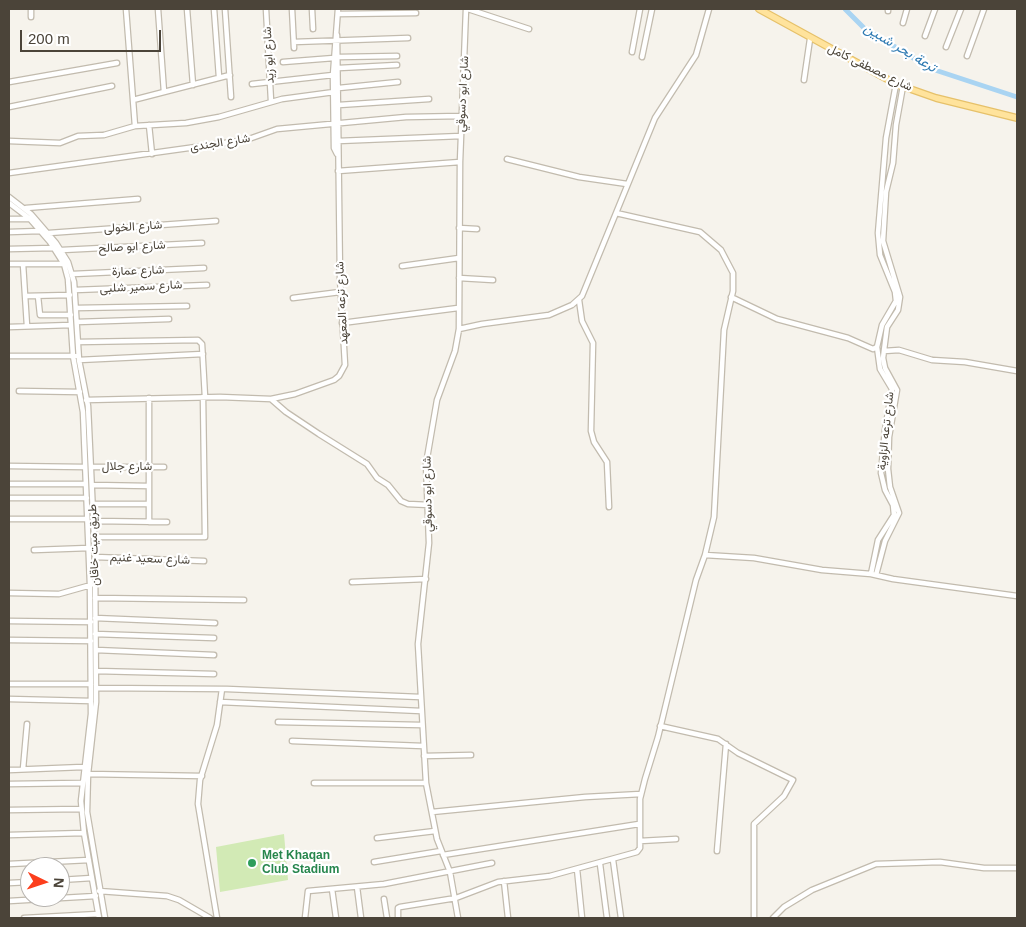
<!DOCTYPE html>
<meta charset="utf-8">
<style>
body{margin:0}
#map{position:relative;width:1026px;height:927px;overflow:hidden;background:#f6f3ec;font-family:Arial,sans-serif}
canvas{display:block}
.frame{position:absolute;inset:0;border:10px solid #4b4439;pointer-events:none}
.north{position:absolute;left:20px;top:857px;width:50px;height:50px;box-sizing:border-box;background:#fff;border:1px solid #b7b4b0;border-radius:50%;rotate:94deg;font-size:14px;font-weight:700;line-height:20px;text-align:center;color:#4b4439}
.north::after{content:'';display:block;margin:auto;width:18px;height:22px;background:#fc3f1d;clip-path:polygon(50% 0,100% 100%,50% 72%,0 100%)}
.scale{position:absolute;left:20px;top:30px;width:141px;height:22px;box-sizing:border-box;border:2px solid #4b4439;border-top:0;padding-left:6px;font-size:15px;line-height:18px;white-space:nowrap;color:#4b4439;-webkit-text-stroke:4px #fff;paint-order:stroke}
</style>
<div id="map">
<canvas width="1026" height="927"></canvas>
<div class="frame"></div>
<div class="north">N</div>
<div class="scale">200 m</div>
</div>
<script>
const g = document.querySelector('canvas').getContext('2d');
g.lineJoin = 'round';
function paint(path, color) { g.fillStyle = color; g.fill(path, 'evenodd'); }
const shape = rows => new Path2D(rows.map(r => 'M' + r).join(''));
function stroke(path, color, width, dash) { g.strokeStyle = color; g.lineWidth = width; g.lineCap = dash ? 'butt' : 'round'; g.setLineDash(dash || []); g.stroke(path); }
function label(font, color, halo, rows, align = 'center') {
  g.font = font + ' Arial,Vazirmatn,sans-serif'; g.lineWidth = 4.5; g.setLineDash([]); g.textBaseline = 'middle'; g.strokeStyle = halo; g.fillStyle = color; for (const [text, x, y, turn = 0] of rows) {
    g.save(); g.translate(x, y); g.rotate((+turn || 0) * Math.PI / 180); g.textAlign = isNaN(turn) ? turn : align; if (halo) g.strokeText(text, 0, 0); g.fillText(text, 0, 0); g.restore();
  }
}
paint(shape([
 [284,834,288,880,220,892,216,847]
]), '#d2eab5');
stroke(shape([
 [845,9,865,29,932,69,1017,97]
]), '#a9d4f2', 5);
const minor = shape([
 [126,9,135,126],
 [158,9,164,92],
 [187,9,193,85],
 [214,9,219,77],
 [225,9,231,97],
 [266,9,271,101],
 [292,9,294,48],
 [312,9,313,29],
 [468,9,529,29],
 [888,11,888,9],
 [338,14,416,13],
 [31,17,31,9],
 [903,23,907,9],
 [925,36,935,9],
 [294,42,408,38],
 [946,47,961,9],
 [632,52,640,9],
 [967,56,984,9],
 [339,57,397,56],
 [642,57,652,9],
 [283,62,334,58],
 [339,68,397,65],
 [804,80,810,39],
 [9,82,117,63],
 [252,84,333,75],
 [339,88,398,82],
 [133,100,230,75],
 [339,105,429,99],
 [9,107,112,86],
 [149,125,152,154],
 [9,141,60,143,78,136,104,135,135,126,186,123,219,117,282,99,334,92],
 [338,141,461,136],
 [337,154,334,148,333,75,338,9],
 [507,159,579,177,627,184],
 [338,171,460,162],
 [9,173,246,140,277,129,406,117,462,116],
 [9,197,31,214,56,243,68,262,74,282,79,360,88,406,95,557,96,702,88,774,87,812,105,918],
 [9,203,30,219,50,242,64,264,68,279,73,356,83,412,90,585,91,714,81,801,84,833,99,918],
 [26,208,138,199],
 [616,213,700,232,721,250,733,273,733,291,724,330,714,517,705,555],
 [9,219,30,219],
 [459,228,477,229],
 [9,232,40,231],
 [49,233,216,221],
 [9,249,54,248],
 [62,250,202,243],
 [9,264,64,264],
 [23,264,27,326],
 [402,266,459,258],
 [73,274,204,268],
 [459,278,493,280],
 [75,290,207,285],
 [25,296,70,295],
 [38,296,40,315,71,315],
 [731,297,777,319,848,338,873,349,877,347],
 [293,298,340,292],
 [579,300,582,321,593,343,591,431,594,442,607,462,609,507],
 [76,308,187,306],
 [77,322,169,319],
 [342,323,458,308],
 [9,327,71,325],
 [459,329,482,324,549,315,572,305,582,296,655,118,696,55,709,9],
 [78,342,198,340,202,344,205,397],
 [884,351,899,350,932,360,965,362,1017,371],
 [9,356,75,356],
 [79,360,203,354],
 [19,391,80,392],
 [271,399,295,394,334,380,339,376,345,365,340,278,337,35],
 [86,400,220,397,271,399,286,412,319,434,367,464,377,478,388,485,401,501,408,504,429,505],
 [9,466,85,467],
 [91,467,164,467],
 [9,484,86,484],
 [92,485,149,486],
 [9,498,87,498],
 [93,504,149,504],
 [9,519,87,519],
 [94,521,167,522],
 [149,522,149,398],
 [94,537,205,537,203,397],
 [34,550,89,548],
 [95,557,204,561],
 [871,574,878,540,894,515,893,505,885,490,881,473,885,430,892,389,880,369,877,347,882,325,896,301,895,292,880,255,878,233,886,138,896,84],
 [876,575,885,541,899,513,890,487,888,469,889,437,897,390,885,368,883,358,887,327,898,310,900,297,883,241,886,192,893,163,896,125,903,86],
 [352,582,426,579],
 [9,593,59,594,91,585],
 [95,598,244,600],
 [95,618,215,623],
 [9,621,91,622],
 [95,634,214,638],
 [9,640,91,641],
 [96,650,214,655],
 [96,671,214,674],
 [9,684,91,684],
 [96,688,227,689,420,697],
 [9,699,91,701],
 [220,702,421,711],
 [278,722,421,725],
 [660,726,718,739,738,753,793,780,784,796,754,824,754,918],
 [292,741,423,746],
 [424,756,471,755],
 [23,769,27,724],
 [9,770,83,767],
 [88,774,202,776],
 [314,783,426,783],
 [9,784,81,783],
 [9,810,81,809],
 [432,812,585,797,641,794],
 [9,835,84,833],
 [377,838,435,831],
 [640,841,676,839],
 [717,851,726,744],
 [443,855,639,824],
 [613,860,621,918],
 [374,862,441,851],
 [9,864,89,860],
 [600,864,607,918],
 [577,869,582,918],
 [60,880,92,878],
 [504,881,508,918],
 [9,883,30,882],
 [357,887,361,918],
 [332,889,336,918],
 [99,891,167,896,179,900,210,918],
 [384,899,387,918],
 [9,901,96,896],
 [24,918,98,914],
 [217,918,198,804,200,780,217,725,222,689],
 [305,918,308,891,384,884,492,863],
 [398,918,398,908,400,907,456,898,498,882,550,876,637,852,640,848,640,799,645,779,658,737,696,580,705,555,754,558,822,570,871,574,893,579,1017,596],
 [458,918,450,872,437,839,426,783,418,644,429,543,426,464,437,400,455,351,459,329,460,162,466,9],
 [773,918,784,907,812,890,876,864,940,862,984,868,1017,868]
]);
const major = shape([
 [759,9,896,84,936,98,1017,118]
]);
stroke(minor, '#c2bbae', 7);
stroke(major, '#e6c16a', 8);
stroke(minor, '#fff', 4.5);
stroke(major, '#ffe39c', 5.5);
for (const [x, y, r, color] of [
 [252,863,5,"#2e9e5b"]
]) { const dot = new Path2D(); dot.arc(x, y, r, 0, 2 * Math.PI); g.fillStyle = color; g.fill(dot); stroke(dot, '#fff', 2); }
label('12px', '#4b4439', '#fff', [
 ["شارع ابو زيد",269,55,-93],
 ["شارع مصطفى كامل",870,68,26],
 ["شارع ابو دسوقي",463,94,-87],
 ["شارع الجندى",220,143,-9],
 ["شارع الخولى",133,227,-4],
 ["شارع ابو صالح",132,247,-3],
 ["شارع عمارة",138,271,-2],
 ["شارع سمير شلبى",141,287,-3],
 ["شارع ترعه المعهد",342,303,-93],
 ["شارع ترعه الزاوية",886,431,-84],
 ["شارع جلال",127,467],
 ["شارع ابو دسوقي",428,494,-91],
 ["طريق ميت خاقان",94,545,-92],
 ["شارع سعيد غنيم",150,559,2]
]);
label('bold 12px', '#27864d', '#fff', [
 ["Met Khaqan",262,856],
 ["Club Stadium",262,870]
], 'left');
label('italic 14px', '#2e7ab2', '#fff', [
 ["ترعة بحر شبين",900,48,31]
]);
</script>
